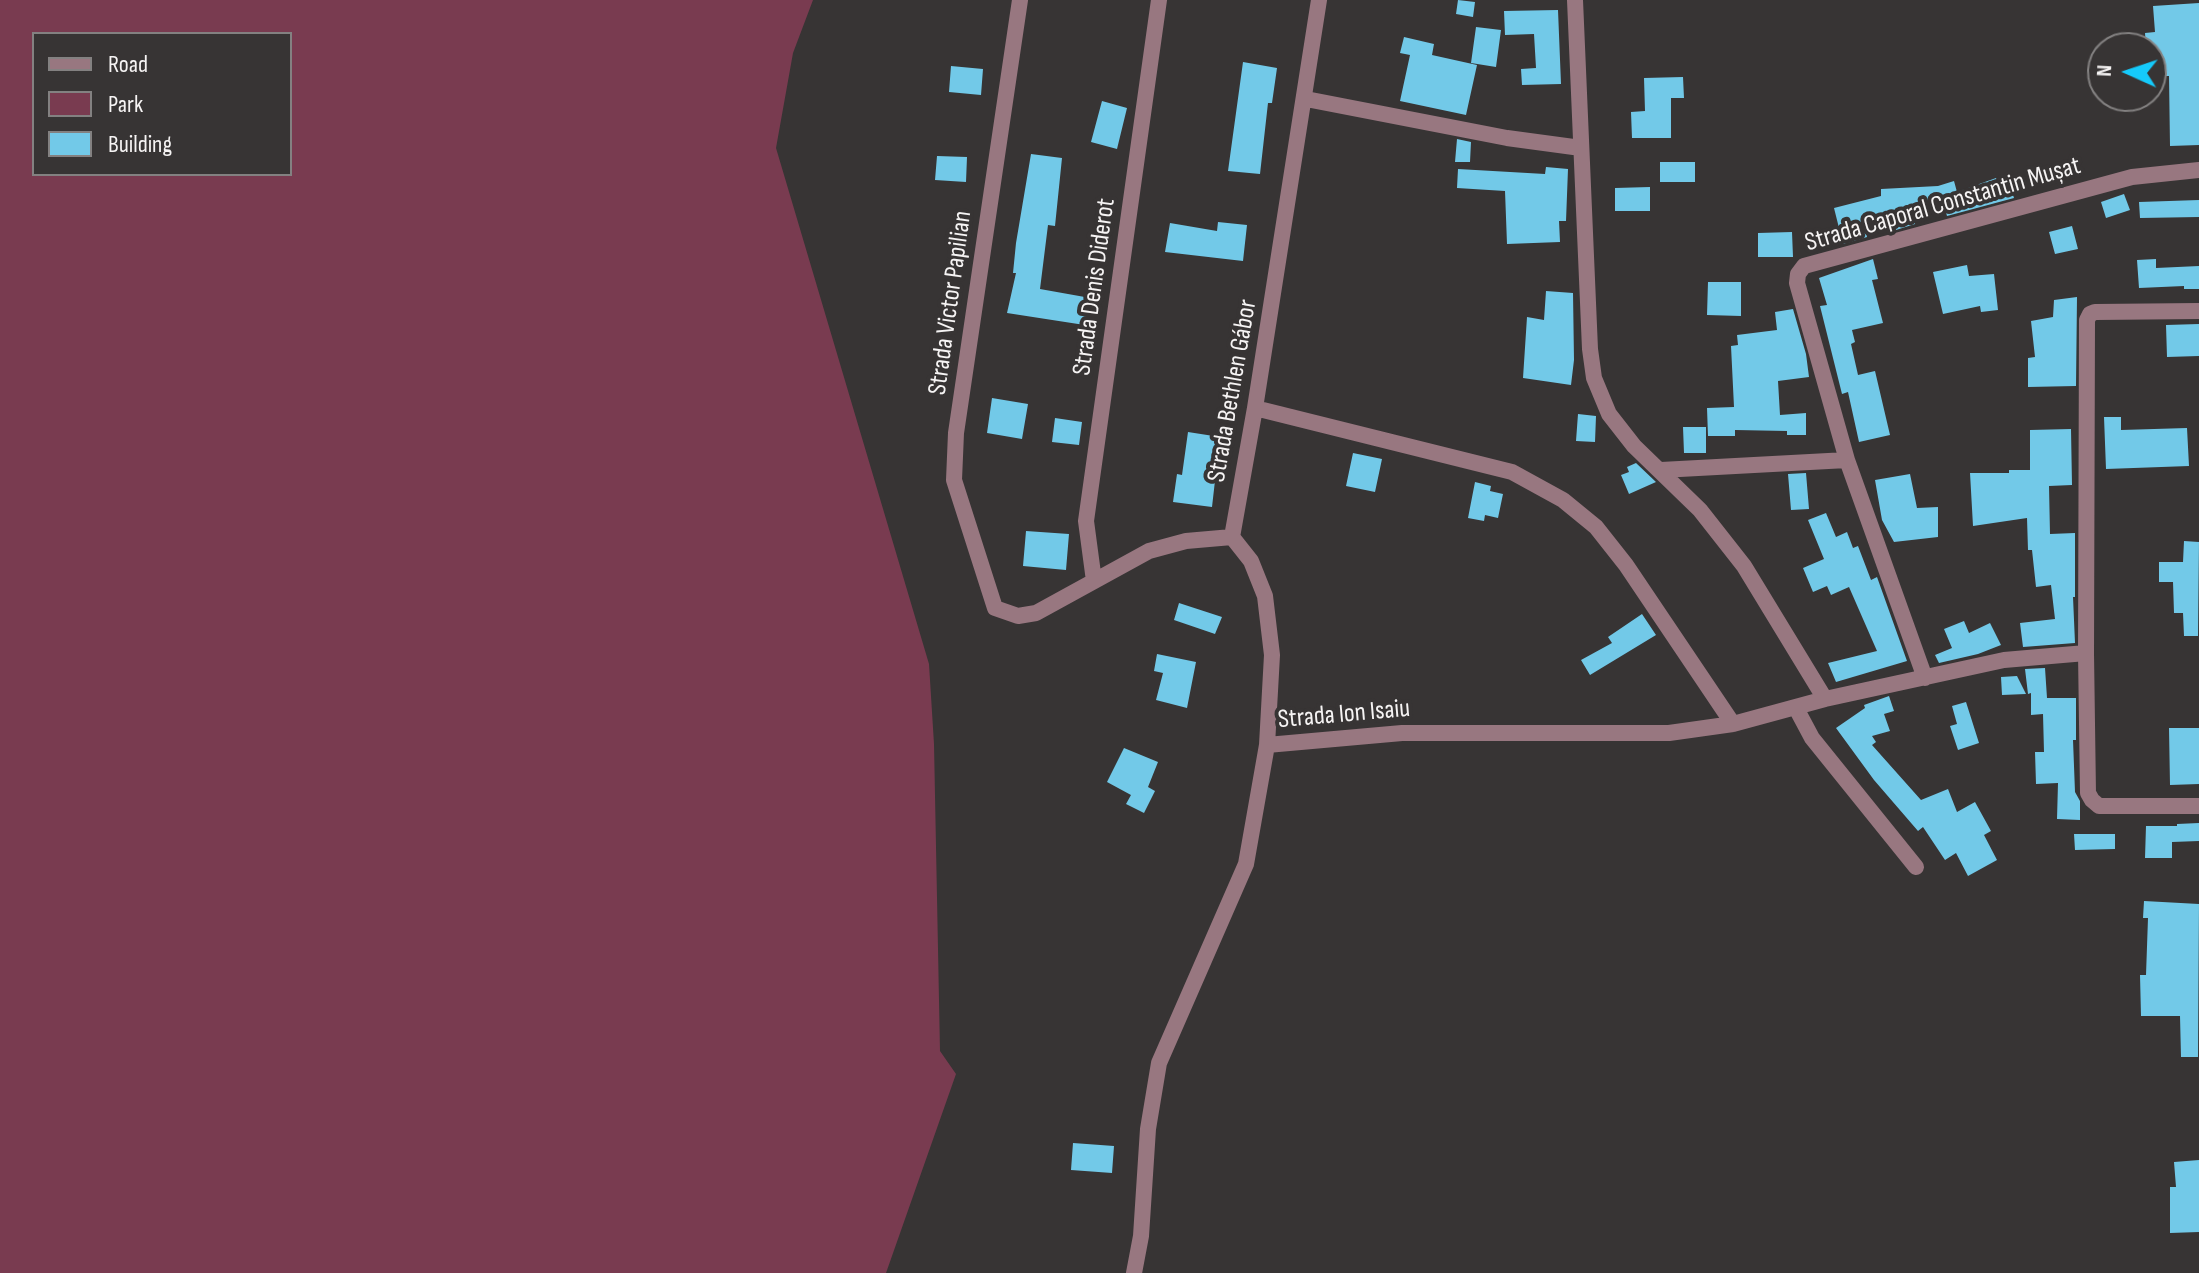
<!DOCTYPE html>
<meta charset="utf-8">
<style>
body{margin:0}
#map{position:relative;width:2199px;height:1273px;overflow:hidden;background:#373434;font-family:"Sofia Sans Condensed",sans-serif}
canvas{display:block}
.legend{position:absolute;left:32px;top:32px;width:260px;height:144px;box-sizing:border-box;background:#373434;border:2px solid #838181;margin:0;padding:10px 14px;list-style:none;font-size:24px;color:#f6f4f4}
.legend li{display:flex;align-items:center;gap:16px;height:40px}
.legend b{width:40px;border:2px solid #838181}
.north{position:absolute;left:2087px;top:32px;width:80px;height:80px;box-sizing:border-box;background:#373434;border:2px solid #838181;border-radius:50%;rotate:273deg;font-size:22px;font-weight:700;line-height:32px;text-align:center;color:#f6f4f4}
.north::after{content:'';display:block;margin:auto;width:28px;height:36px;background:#15cafb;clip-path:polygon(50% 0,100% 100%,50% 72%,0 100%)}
</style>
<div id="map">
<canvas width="2199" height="1273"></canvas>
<ul class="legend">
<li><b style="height:10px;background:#987780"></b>Road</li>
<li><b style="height:22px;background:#793b50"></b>Park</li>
<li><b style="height:22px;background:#72c9e8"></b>Building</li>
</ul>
<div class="north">N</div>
</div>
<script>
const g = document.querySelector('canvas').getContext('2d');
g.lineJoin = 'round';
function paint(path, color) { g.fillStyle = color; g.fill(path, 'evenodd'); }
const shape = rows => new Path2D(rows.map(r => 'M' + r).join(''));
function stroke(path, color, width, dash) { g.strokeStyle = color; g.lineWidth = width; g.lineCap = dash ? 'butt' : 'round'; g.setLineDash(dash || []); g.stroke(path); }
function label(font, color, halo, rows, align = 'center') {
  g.font = font + ' "Sofia Sans Condensed",sans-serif'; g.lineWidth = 8; g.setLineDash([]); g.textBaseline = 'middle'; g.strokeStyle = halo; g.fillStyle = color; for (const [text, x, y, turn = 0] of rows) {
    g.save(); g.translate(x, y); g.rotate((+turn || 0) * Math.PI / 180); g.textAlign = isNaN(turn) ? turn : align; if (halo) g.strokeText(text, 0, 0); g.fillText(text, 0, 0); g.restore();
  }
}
paint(shape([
 [0,0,813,0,793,53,776,148,929,664,934,744,940,1051,956,1074,886,1273,0,1273],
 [34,34,290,34,290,174,34,174]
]), '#793b50');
paint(shape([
 [1458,0,1475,2,1473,17,1456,14],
 [2199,3,2199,145,2170,146,2169,76,2166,76,2166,71,2151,72,2151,48,2146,48,2145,33,2155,32,2153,6],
 [1558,10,1561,84,1522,85,1521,69,1536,68,1534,34,1505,35,1504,11],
 [1476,27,1501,30,1496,67,1471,63],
 [1404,37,1434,44,1432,55,1477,65,1466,115,1400,101,1410,55,1400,53],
 [1243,62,1277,68,1272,103,1268,103,1260,174,1228,171],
 [951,66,983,69,981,95,949,92],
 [1683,77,1684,98,1671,98,1671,138,1632,138,1631,112,1645,111,1644,78],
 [1102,101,1127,108,1117,149,1091,142],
 [1457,139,1471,142,1470,162,1455,162],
 [1031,154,1062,158,1055,226,1048,225,1040,289,1096,299,1091,326,1007,313,1016,273,1013,273,1016,243],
 [937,156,967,157,966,182,935,180],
 [1660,162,1695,162,1695,182,1660,182],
 [1546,167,1568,169,1566,221,1559,221,1560,242,1507,244,1505,191,1457,188,1458,169,1545,174],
 [1996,178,1999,188,2010,185,2014,198,1947,216,1945,209,1914,212,1915,224,1896,230,1866,232,1867,237,1843,244,1834,208,1881,196,1881,189,1938,186,1954,181,1957,192],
 [1650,187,1650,211,1615,211,1615,188],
 [2124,194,2130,210,2106,218,2101,202],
 [2199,200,2199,217,2140,218,2139,202],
 [1218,222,1247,225,1243,261,1165,252,1170,223,1217,231],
 [2072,226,2078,249,2055,254,2049,232],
 [1792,232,1793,257,1758,257,1758,233],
 [1873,259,1878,279,1872,280,1883,323,1852,330,1855,342,1851,344,1858,375,1875,371,1890,435,1859,442,1848,392,1842,394,1820,306,1827,305,1819,278],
 [2156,259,2156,268,2199,266,2199,289,2184,289,2184,286,2139,288,2137,260],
 [1967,265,1969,276,1994,274,1998,310,1981,312,1980,306,1943,314,1933,272],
 [1708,282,1741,282,1741,316,1707,315],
 [1546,291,1573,293,1574,360,1571,385,1523,378,1527,317,1544,320],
 [2077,297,2076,386,2028,387,2028,358,2035,357,2031,321,2053,317,2054,300],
 [1793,309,1806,354,1809,377,1778,381,1780,415,1806,413,1806,435,1787,435,1787,431,1735,430,1735,436,1708,436,1707,408,1734,407,1731,346,1738,345,1737,335,1777,330,1775,312],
 [2199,324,2199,356,2167,357,2166,325],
 [992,398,1028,404,1022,439,987,433],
 [1578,414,1596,416,1595,442,1576,441],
 [2104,417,2121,417,2121,430,2187,428,2189,466,2106,469],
 [1055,418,1082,422,1079,445,1052,442],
 [1683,427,1706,427,1706,453,1684,453],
 [2071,429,2072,485,2049,486,2050,534,2075,533,2075,597,2073,597,2075,643,2023,647,2020,623,2055,619,2051,585,2036,587,2032,550,2028,550,2027,518,1973,526,1970,473,2009,473,2009,470,2030,470,2030,430],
 [1188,432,1220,437,1212,507,1173,502,1177,474,1182,475],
 [1353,453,1382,459,1375,492,1346,486],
 [1636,463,1656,482,1629,494,1621,475,1629,472,1627,467],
 [1806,473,1809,509,1791,510,1788,474],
 [1910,474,1917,508,1938,507,1938,537,1894,542,1882,520,1875,480],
 [1475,482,1491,486,1490,491,1503,494,1498,518,1485,515,1484,521,1468,518],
 [1826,513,1836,537,1847,532,1853,548,1858,546,1871,580,1877,577,1907,661,1836,682,1828,663,1877,651,1849,587,1831,595,1827,586,1813,592,1803,568,1824,559,1808,520],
 [1026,531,1069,534,1066,570,1023,566],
 [2184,541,2199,542,2198,636,2184,636,2183,613,2174,613,2173,582,2159,582,2159,562,2183,562],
 [1179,603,1222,617,1215,634,1174,620],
 [1642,614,1656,635,1590,675,1581,660,1612,643,1608,637],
 [1964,621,1969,633,1990,623,2001,645,1978,654,1939,663,1935,655,1952,648,1944,629],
 [1157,654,1196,662,1187,708,1156,700,1163,673,1154,671],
 [2045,668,2047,698,2076,698,2076,740,2073,740,2075,792,2080,801,2080,820,2057,819,2058,783,2036,784,2035,752,2044,752,2043,714,2031,715,2031,693,2028,694,2025,669],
 [2017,676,2026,694,2002,695,2001,677],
 [1889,696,1894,711,1884,714,1890,731,1872,736,1876,742,1872,745,1921,800,1948,789,1957,812,1975,802,1991,831,1984,835,1997,860,1968,876,1956,853,1945,860,1923,827,1918,831,1874,780,1836,728,1865,708,1864,705],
 [1966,702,1979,743,1958,750,1950,726,1957,724,1952,706],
 [2169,728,2199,728,2199,784,2170,785],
 [1124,748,1158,762,1148,787,1155,791,1144,813,1126,804,1131,795,1107,782],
 [2199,823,2199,841,2172,842,2172,858,2145,858,2146,826,2177,826,2177,824],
 [2074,834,2115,834,2115,849,2075,850],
 [2144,901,2199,904,2198,1057,2181,1057,2180,1016,2141,1016,2140,975,2146,975,2148,918,2143,918],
 [1073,1143,1114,1146,1112,1173,1071,1170],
 [2199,1160,2199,1232,2170,1233,2170,1187,2176,1187,2174,1162]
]), '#72c9e8');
stroke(shape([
 [1020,0,956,433,954,480,995,608,1018,616,1036,613,1149,551,1186,541,1232,537],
 [1575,0,1590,349,1594,378,1609,414,1634,446,1700,510,1744,566,1825,699,2004,660,2086,653],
 [1306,99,1507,138,1581,148],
 [2199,311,2095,312,2090,314,2087,320,2086,653,2088,793,2092,800,2099,806,2199,806],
 [1255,408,1512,472,1563,500,1596,527,1626,565,1733,724],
 [1661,470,1847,460],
 [1232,537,1255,408,1319,0],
 [1094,581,1086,521,1159,0],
 [1925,678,1847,460,1797,283,1798,274,1804,266,2132,177,2199,170],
 [1796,708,1812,738,1916,867],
 [1267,745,1402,733,1669,733,1733,724,1825,699],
 [1134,1273,1141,1236,1148,1129,1159,1063,1246,864,1267,745,1272,655,1265,596,1251,561,1232,537]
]), '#987780', 16);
label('26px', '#f6f4f4', '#373434', [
 ["Strada Caporal Constantin Mușat",1943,205,-16],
 ["Strada Denis Diderot",1095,287,-82],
 ["Strada Victor Papilian",951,303,-82],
 ["Strada Bethlen Gábor",1233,391,-80],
 ["Strada Ion Isaiu",1344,715,-5]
]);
</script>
